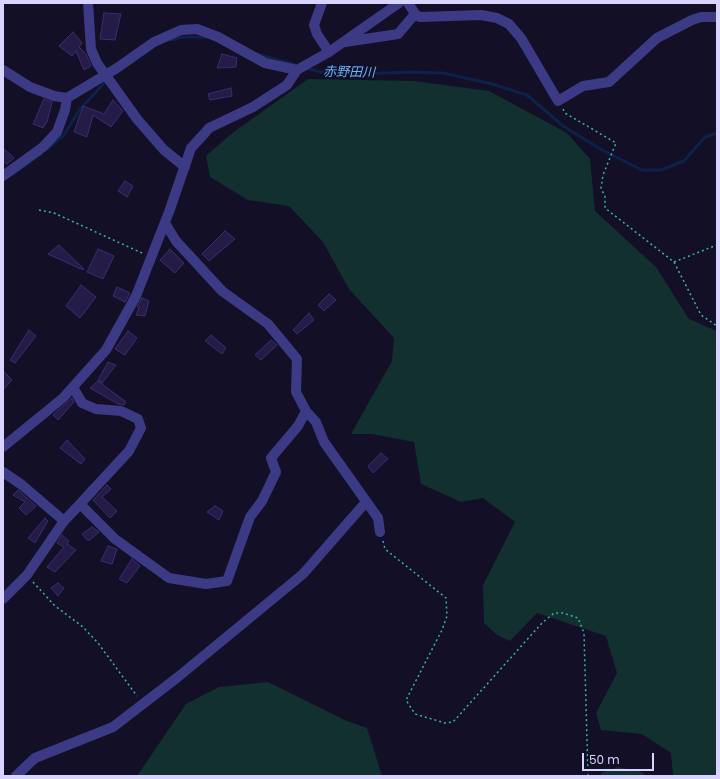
<!DOCTYPE html>
<meta charset="utf-8">
<style>
body{margin:0}
#map{position:relative;width:720px;height:779px;overflow:hidden;background:#130f26;font-family:Poppins,sans-serif}
canvas{display:block}
.frame{position:absolute;inset:0;border:4px solid #d9d4ff;pointer-events:none}
.scale{position:absolute;left:582px;top:753px;width:72px;height:18px;box-sizing:border-box;border:2px solid #d9d4ff;border-top:0;padding-left:5px;font-size:12px;line-height:14px;white-space:nowrap;color:#d9d4ff;-webkit-text-stroke:3px #130f26;paint-order:stroke}
</style>
<div id="map">
<canvas width="720" height="779"></canvas>
<div class="frame"></div>
<div class="scale">50 m</div>
</div>
<script>
const g = document.querySelector('canvas').getContext('2d');
g.lineJoin = 'round';
function paint(path, color) { g.fillStyle = color; g.fill(path, 'evenodd'); }
const shape = rows => new Path2D(rows.map(r => 'M' + r).join(''));
function stroke(path, color, width, dash) { g.strokeStyle = color; g.lineWidth = width; g.lineCap = dash ? 'butt' : 'round'; g.setLineDash(dash || []); g.stroke(path); }
function label(font, color, halo, rows, align = 'center') {
  g.font = font + ' Poppins,"Noto Sans JP",sans-serif'; g.lineWidth = 3.5; g.setLineDash([]); g.textBaseline = 'middle'; g.strokeStyle = halo; g.fillStyle = color; for (const [text, x, y, turn = 0] of rows) {
    g.save(); g.translate(x, y); g.rotate((+turn || 0) * Math.PI / 180); g.textAlign = isNaN(turn) ? turn : align; if (halo) g.strokeText(text, 0, 0); g.fillText(text, 0, 0); g.restore();
  }
}
paint(shape([
 [308,79,414,81,489,91,567,133,590,159,595,211,656,267,689,319,717,331,717,776,673,776,671,753,642,734,601,730,596,713,617,673,606,636,537,613,510,641,497,635,484,623,483,585,515,522,483,498,461,502,421,484,414,442,372,434,351,434,392,361,394,338,349,289,323,242,289,206,248,200,210,177,206,156,231,134],
 [268,682,347,721,367,728,382,776,137,776,186,704,219,687],
 [618,767,642,772,646,776,601,776,601,773]
]), '#12302f');
stroke(shape([
 [170,40,183,37,206,37],
 [257,54,296,65],
 [305,68,325,73,359,74,412,72,443,73,492,84,527,95,563,126,602,150,642,170,661,170,684,161,705,137,717,133],
 [48,148,64,135,80,109,107,80],
 [13,174,41,154]
]), '#0c2248', 3);
const building = shape([
 [104,13,121,14,115,40,100,39,104,13],
 [73,32,82,43,79,47,86,54,91,66,84,70,76,51,72,56,59,46,73,32],
 [222,54,237,58,236,67,217,68,222,54],
 [231,88,232,96,210,100,208,94,231,88],
 [44,99,52,102,47,122,43,128,33,124,44,99],
 [113,100,123,111,111,127,93,115,87,137,74,132,83,106,104,114,113,100],
 [3,148,14,158,7,164,3,161,3,148],
 [125,181,133,186,127,197,118,191,125,181],
 [225,231,235,239,209,261,202,254,225,231],
 [59,245,84,269,83,270,48,254,59,245],
 [98,249,114,256,103,279,87,272,98,249],
 [170,249,184,263,175,273,160,260,170,249],
 [81,285,96,297,80,318,66,306,81,285],
 [117,287,130,293,125,302,113,296,117,287],
 [329,294,336,300,324,311,318,305,329,294],
 [142,298,149,301,145,316,136,315,139,308,137,307,142,298],
 [309,313,314,320,297,334,293,330,309,313],
 [29,330,36,336,15,363,10,360,29,330],
 [128,331,137,338,125,355,115,349,128,331],
 [211,335,226,348,222,354,205,341,211,335],
 [271,340,277,345,261,360,255,355,271,340],
 [108,362,116,365,102,383,98,380,108,362],
 [3,371,12,380,3,390,3,371],
 [98,381,126,402,124,405,118,404,90,388,98,381],
 [72,398,74,402,58,420,53,415,72,398],
 [67,440,85,459,81,464,60,448,67,440],
 [381,453,388,459,373,473,368,466,381,453],
 [107,485,111,489,102,497,117,511,110,518,93,500,107,485],
 [18,490,36,506,26,515,19,508,25,502,13,495,18,490],
 [215,506,223,511,219,520,207,512,215,506],
 [45,518,48,521,35,543,28,538,45,518],
 [92,527,99,532,90,540,87,540,82,534,92,527],
 [62,535,69,541,67,544,76,550,55,572,47,567,64,547,57,543,62,535],
 [108,546,117,549,112,564,101,561,108,546],
 [132,559,140,566,127,583,119,579,132,559],
 [58,583,64,588,58,596,51,588,58,583]
]);
paint(building, '#241b47');
stroke(building, '#3b2d73', 1);
stroke(shape([
 [563,109,565,113,616,143,603,175,601,188,605,197,605,208,674,262,701,315,717,326],
 [39,210,54,213,142,253],
 [674,262,717,245],
 [383,541,385,549,446,598,447,616,442,630,406,700,415,714,445,723,453,722,542,623,554,613,563,613,578,618,584,633,588,776],
 [33,582,55,606,83,627,98,643,137,696]
]), '#2fb8b0', 1.5, [2, 3]);
stroke(shape([
 [88,3,91,49,97,63,137,119,164,150,185,167],
 [322,3,314,25,317,34,329,52],
 [408,3,416,15,420,17,481,15,497,18,509,24,521,38,558,101,583,86,609,82,657,38,692,20,701,17,717,17],
 [345,42,398,34,415,14],
 [3,70,30,87,54,96,67,98,117,68,154,42,181,30,197,29,218,37,265,63,297,70],
 [3,176,43,147,57,132,65,110,67,98],
 [165,223,176,241,222,291,268,324,297,359,296,392,306,411,316,422,324,442,378,518,380,532],
 [73,387,82,403,96,409,121,411,138,419,141,428,129,451,80,504],
 [3,447,63,398,106,350,136,296,169,212,191,148,204,134,209,128,253,107,287,85,297,70,329,52,399,3],
 [3,472,22,485,64,521],
 [3,599,27,575,64,521,80,504,115,539,169,578,206,584,227,581,250,517,262,501,276,472,271,458,298,426,306,411],
 [16,776,35,758,113,727,178,677,303,574,366,502]
]), '#3d3a85', 10);
label('italic 13px', '#62b6ff', '#130f26', [
 ["赤野田川",349,73,1]
]);
</script>
